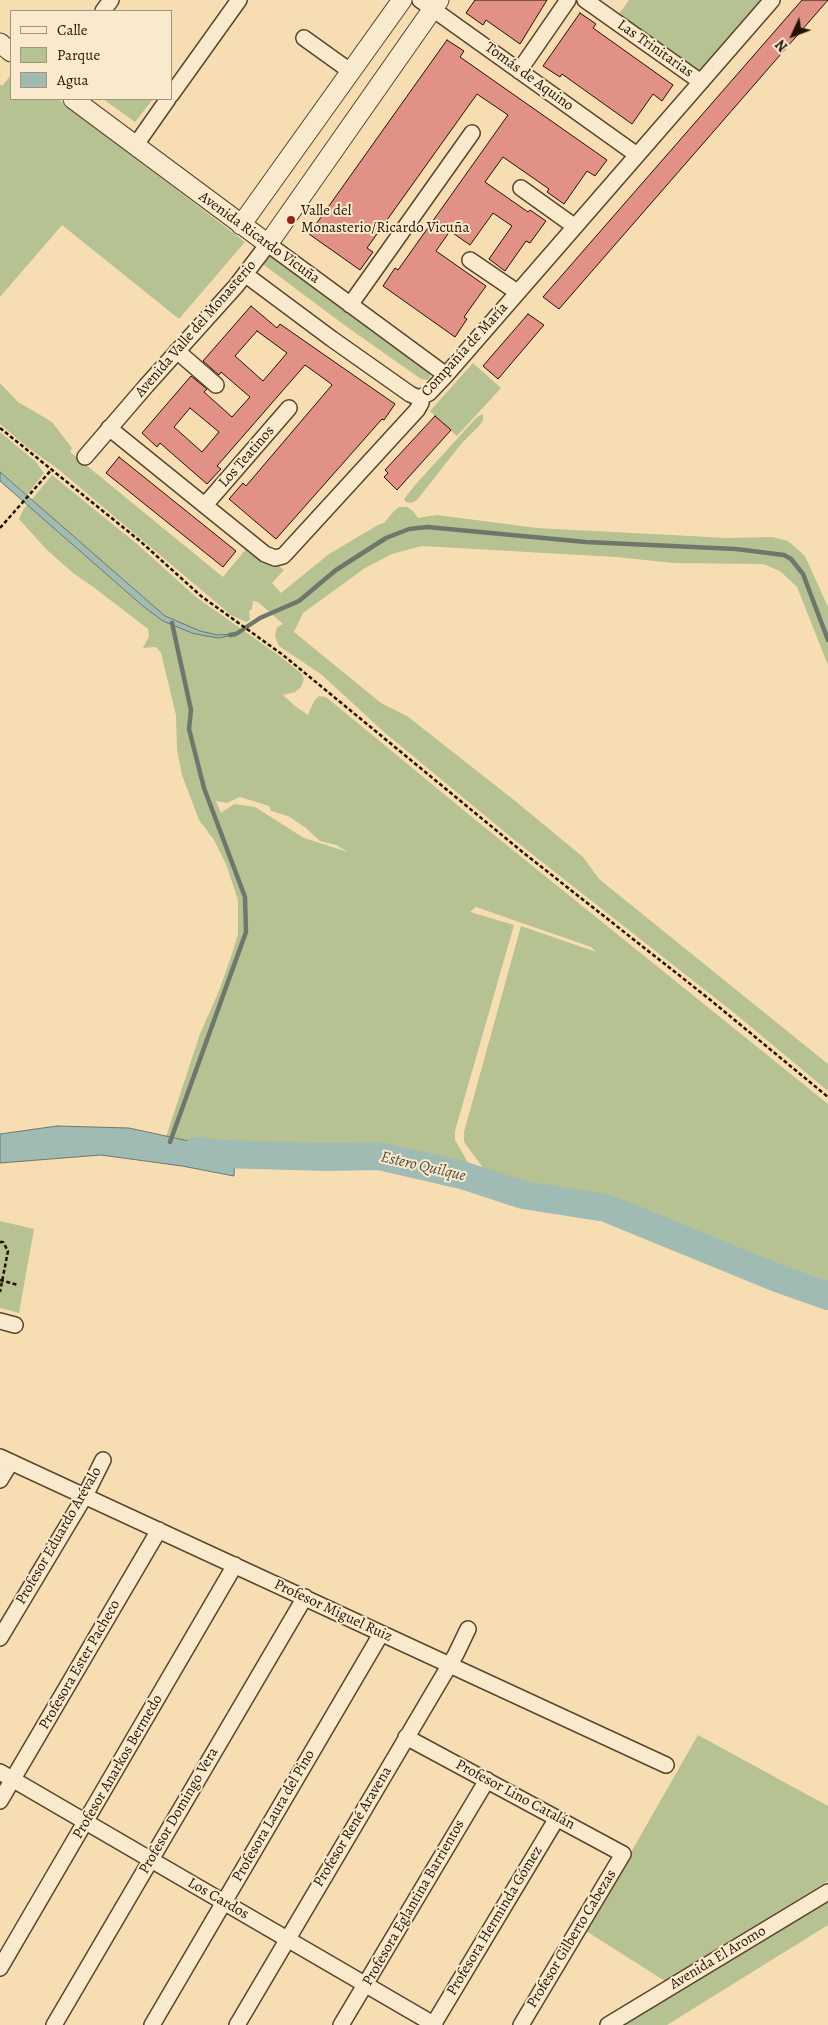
<!DOCTYPE html>
<meta charset="utf-8">
<style>
body{margin:0}
#map{position:relative;width:828px;height:2025px;overflow:hidden;background:#f6deb2;font-family:Alegreya,serif}
canvas{display:block}
.legend{position:absolute;left:10px;top:10px;width:162px;height:90px;box-sizing:border-box;background:#f9eacd;border:1px solid #a3947b;margin:0;padding:6px 9px;list-style:none;font-size:15px;color:#231200}
.legend li{display:flex;align-items:center;gap:10px;height:25px}
.legend b{width:25px;border:1px solid #a3947b}
.north{position:absolute;left:768px;top:10px;width:50px;height:50px;-webkit-text-stroke:4px #f9eacd;paint-order:stroke;rotate:227deg;font-size:14px;font-weight:700;line-height:20px;text-align:center;color:#231200}
.north::after{content:'';display:block;margin:auto;width:18px;height:22px;background:#231200;clip-path:polygon(50% 0,100% 100%,50% 72%,0 100%)}
</style>
<div id="map">
<canvas width="828" height="2025"></canvas>
<ul class="legend">
<li><b style="height:6px;background:#f9eacd"></b>Calle</li>
<li><b style="height:14px;background:#b6c291"></b>Parque</li>
<li><b style="height:14px;background:#9fbbb4"></b>Agua</li>
</ul>
<div class="north">N</div>
</div>
<script>
const g = document.querySelector('canvas').getContext('2d');
g.lineJoin = 'round';
function paint(path, color) { g.fillStyle = color; g.fill(path, 'evenodd'); }
const shape = rows => new Path2D(rows.map(r => 'M' + r).join(''));
function stroke(path, color, width, dash) { g.strokeStyle = color; g.lineWidth = width; g.lineCap = dash ? 'butt' : 'round'; g.setLineDash(dash || []); g.stroke(path); }
function label(font, color, halo, rows, align = 'center') {
  g.font = font + ' Alegreya,serif'; g.lineWidth = 4; g.setLineDash([]); g.textBaseline = 'middle'; g.strokeStyle = halo; g.fillStyle = color; for (const [text, x, y, turn = 0] of rows) {
    g.save(); g.translate(x, y); g.rotate((+turn || 0) * Math.PI / 180); g.textAlign = isNaN(turn) ? turn : align; if (halo) g.strokeText(text, 0, 0); g.fillText(text, 0, 0); g.restore();
  }
}
paint(shape([
 [629,0,772,0,701,82,614,21],
 [11,75,11,99,58,99,245,242,179,319,62,225,0,297,0,84,2,86],
 [103,99,153,99,135,122],
 [267,254,430,372,430,378,428,380,421,379,347,327,264,265,261,262],
 [473,363,501,388,457,436,430,411],
 [0,383,18,402,52,422,72,448,70,452,223,577,251,543,284,570,272,583,281,593,329,554,378,525,384,523,394,511,399,507,407,507,413,511,418,518,437,515,537,528,728,538,772,537,788,541,805,556,828,607,828,665,797,587,780,571,763,564,674,563,616,557,422,546,392,554,365,568,303,613,294,632,381,703,407,716,514,800,583,857,599,879,828,1064,828,1091,733,1012,523,847,385,733,322,675,279,646,275,636,277,627,283,624,258,602,253,601,252,609,249,611,250,620,246,622,231,615,58,469,27,447,0,424],
 [483,414,483,420,479,426,461,444,417,500,411,503,406,502,404,499,415,485,477,417],
 [0,432,36,462,44,473,27,495,0,472],
 [52,475,137,544,196,597,281,657,302,674,304,679,301,687,295,692,283,695,295,706,308,715,314,701,319,696,326,697,478,822,828,1104,828,1286,807,1279,701,1233,608,1201,487,1173,464,1142,464,1132,521,926,596,952,591,947,476,907,470,912,514,925,455,1131,455,1140,473,1171,449,1168,419,1158,378,1150,270,1150,207,1145,166,1137,200,1034,219,991,232,954,238,934,238,900,226,864,214,840,199,820,182,775,177,750,176,715,161,653,156,647,143,648,149,636,148,629,96,589,73,573,46,549,19,519,23,510],
 [240,797,269,806,271,811,288,816,306,828,320,841,336,845,348,852,304,838,255,807,234,804,221,813,216,801,227,803],
 [0,1221,34,1229,19,1313,0,1308],
 [698,1735,828,1806,828,1881,665,1981,586,1931],
 [828,1899,828,1925,667,2025,621,2025]
]), '#b6c291');
const water = shape([
 [0,472,165,616,200,631,217,635,236,634,219,638,206,636,192,633,163,621,144,607,0,481,0,472],
 [57,1126,129,1128,207,1145,235,1147,234,1176,182,1166,101,1155,0,1163,0,1134,57,1126]
]);
paint(water, '#9fbbb4');
stroke(water, '#6d776c', 1);
stroke(shape([
 [230,635,236,634,260,618,299,601,336,570,386,538,409,529,427,527,586,542,736,549,784,555,791,559,803,574,828,640],
 [170,1142,246,932,245,897,204,788,189,729,191,710,172,623]
]), '#6d776c', 4.5);
stroke(shape([
 [197,1151,221,1154,327,1157,379,1156,462,1175,523,1195,606,1208,777,1278,828,1296]
]), '#9fbbb4', 28);
const building = shape([
 [475,0,547,0,520,44,486,20,483,25,466,13,475,0],
 [802,0,828,0,559,309,543,297,802,0],
 [580,13,596,24,593,28,673,85,662,101,653,94,632,124,562,74,560,77,543,66,580,13],
 [447,40,464,51,460,57,607,160,595,176,587,171,564,204,547,192,549,189,503,157,485,182,528,212,530,210,546,221,530,243,526,241,505,271,489,259,512,226,493,213,470,245,450,231,436,251,486,286,464,317,467,319,455,337,383,286,395,268,398,270,508,115,477,94,367,248,373,252,360,270,309,234,447,40],
 [251,306,277,328,280,324,395,404,384,420,382,419,276,539,229,499,243,483,246,486,332,385,330,383,305,365,217,466,221,469,207,484,160,443,157,447,142,433,191,376,207,389,204,392,232,417,250,397,221,372,219,375,203,361,251,306],
 [257,331,287,353,263,381,235,356,257,331],
 [190,408,219,432,202,452,174,427,190,408],
 [528,314,544,325,498,379,483,366,528,314],
 [435,416,451,430,397,490,384,477,388,473,385,470,435,416],
 [119,457,236,551,223,567,106,473,119,457]
]);
paint(building, '#e29187');
stroke(building, '#231200', 1);
const minor = shape([
 [420,0,637,155],
 [585,0,701,82],
 [103,11,111,0],
 [304,38,350,71],
 [519,71,568,0],
 [171,95,239,0],
 [135,146,168,99],
 [521,188,574,226],
 [470,260,517,292],
 [246,275,332,339,410,394,419,398],
 [350,305,472,133],
 [177,351,216,385],
 [419,398,429,393,446,375,772,0],
 [109,428,265,554,275,558,283,556,286,553,417,410,421,403,419,398],
 [85,457,146,386,236,286,268,244,446,375],
 [205,505,289,408],
 [0,1321,15,1325],
 [0,1457,666,1765],
 [0,1480,11,1462],
 [0,1638,85,1496,103,1460],
 [406,1737,623,1854,521,2025],
 [0,1772,435,2025],
 [0,1801,159,1530],
 [0,1968,235,1565],
 [54,2025,305,1597],
 [152,2025,381,1634],
 [237,2025,456,1654,468,1629],
 [341,2025,487,1780],
 [433,2025,557,1818],
 [608,2025,828,1892]
]);
const tertiary = shape([
 [0,43,11,52],
 [73,99,268,244,439,0],
 [241,225,402,0]
]);
stroke(minor, '#58452c', 18);
stroke(tertiary, '#58452c', 21);
stroke(shape([
 [0,428,140,541,201,596,283,655,525,854,708,998,828,1097],
 [0,528,52,469],
 [0,1242,3,1242,8,1251,0,1292],
 [0,1280,18,1285]
]), '#231200', 2.5, [4, 2.5]);
stroke(minor, '#f9eacd', 15);
stroke(tertiary, '#f9eacd', 19);
for (const [x, y, r, color] of [
 [291,220,5,"#8f2418"]
]) { const dot = new Path2D(); dot.arc(x, y, r, 0, 2 * Math.PI); g.fillStyle = color; g.fill(dot); stroke(dot, '#f9eacd', 2); }
label('15px', '#231200', '#f9eacd', [
 ["Las Trinitarias",655,49,35],
 ["Tomás de Aquino",529,77,36],
 ["Avenida Ricardo Vicuña",259,238,36],
 ["Avenida Valle del Monasterio",196,329,-49],
 ["Compañía de María",465,350,-48],
 ["Los Teatinos",247,457,-49],
 ["Profesor Eduardo Arévalo",59,1536,-60],
 ["Profesor Miguel Ruiz",333,1611,25],
 ["Profesora Ester Pacheco",80,1665,-60],
 ["Profesor Anarkos Bermedo",118,1767,-60],
 ["Profesor Lino Catalán",515,1795,28],
 ["Profesor Domingo Vera",179,1811,-60],
 ["Profesora Laura del Pino",274,1816,-60],
 ["Profesor René Aravena",353,1827,-59],
 ["Los Cardos",218,1899,30],
 ["Profesora Eglantina Barrientos",414,1903,-60],
 ["Profesora Herminda Gómez",495,1921,-59],
 ["Profesor Gilberto Cabezas",572,1939,-59],
 ["Avenida El Aromo",718,1958,-31]
]);
label('15px', '#231200', '#f9eacd', [
 ["Valle del",301,211],
 ["Monasterio/Ricardo Vicuña",301,228]
], 'left');
label('italic 16px', '#4e4d3f', '#f9eacd', [
 ["Estero Quilque",423,1167,13]
]);
</script>
